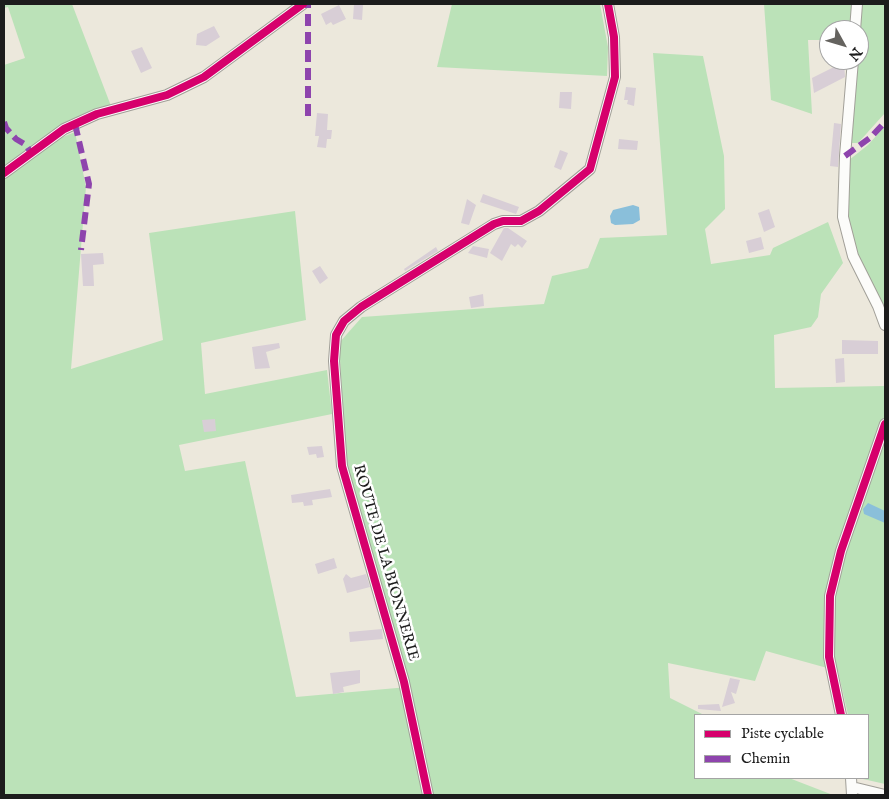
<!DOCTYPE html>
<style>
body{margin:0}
#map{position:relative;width:889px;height:799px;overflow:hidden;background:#ece8dc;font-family:"IM FELL English",serif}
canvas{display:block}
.frame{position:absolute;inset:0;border:5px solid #1c1c1c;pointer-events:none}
.legend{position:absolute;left:694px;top:714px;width:175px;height:65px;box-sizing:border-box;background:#fff;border:1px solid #a4a4a4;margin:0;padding:6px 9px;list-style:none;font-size:15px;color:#1c1c1c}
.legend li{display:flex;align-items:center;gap:10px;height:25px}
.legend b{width:25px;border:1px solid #a4a4a4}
.north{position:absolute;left:819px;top:20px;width:50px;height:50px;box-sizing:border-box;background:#fff;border:1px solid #a4a4a4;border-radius:50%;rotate:129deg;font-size:14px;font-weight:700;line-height:20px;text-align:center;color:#1c1c1c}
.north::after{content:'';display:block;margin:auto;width:18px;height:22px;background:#65635f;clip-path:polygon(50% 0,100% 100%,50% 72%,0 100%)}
</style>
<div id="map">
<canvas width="889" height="799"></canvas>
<div class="frame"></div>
<ul class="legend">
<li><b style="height:6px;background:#d6006c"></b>Piste cyclable</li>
<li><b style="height:6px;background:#8e44ad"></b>Chemin</li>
</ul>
<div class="north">N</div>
</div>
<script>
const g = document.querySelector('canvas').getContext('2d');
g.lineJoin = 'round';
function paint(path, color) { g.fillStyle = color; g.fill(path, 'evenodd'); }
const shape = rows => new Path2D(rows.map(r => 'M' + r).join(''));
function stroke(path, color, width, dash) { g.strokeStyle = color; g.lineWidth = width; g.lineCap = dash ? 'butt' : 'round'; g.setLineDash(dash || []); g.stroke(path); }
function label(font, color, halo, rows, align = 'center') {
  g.font = font + ' "IM FELL English",serif'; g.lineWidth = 5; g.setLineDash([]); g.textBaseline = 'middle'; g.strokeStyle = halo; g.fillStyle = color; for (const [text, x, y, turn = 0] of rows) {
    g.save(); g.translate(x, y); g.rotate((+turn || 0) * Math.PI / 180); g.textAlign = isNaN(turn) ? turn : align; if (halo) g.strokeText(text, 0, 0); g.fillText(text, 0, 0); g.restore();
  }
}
paint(shape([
 [4,4,72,4,111,106,70,120,4,168,4,65,25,58,8,7,4,8],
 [452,4,600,4,608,47,607,76,437,67],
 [764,4,853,4,851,30,829,30,829,40,808,40,812,114,771,100],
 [862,4,885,4,885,113,858,143,851,143],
 [653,53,703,56,724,156,725,209,705,229,711,264,770,255,773,248,828,222,843,263,821,294,818,317,811,327,774,335,775,388,885,386,885,784,863,779,868,778,868,715,848,715,838,671,766,651,755,681,668,663,670,698,704,715,695,715,695,778,789,778,833,795,4,795,4,179,20,164,53,141,75,132,86,187,71,369,163,340,149,233,295,211,306,320,201,343,205,394,327,370,332,414,179,445,185,471,245,461,296,697,408,687,347,475,339,343,362,317,544,304,552,276,588,268,600,238,667,235],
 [885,126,885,314,862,269,852,240,847,211,849,160,868,145]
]), '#bbe2b8');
paint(shape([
 [633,205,639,207,640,220,633,224,615,225,611,223,610,216,613,210],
 [868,503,885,511,885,523,864,514,863,509]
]), '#8abfda');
paint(shape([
 [354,4,363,5,362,20,353,19],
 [339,5,346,19,333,25,331,22,326,25,321,14],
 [214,26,220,37,206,46,196,45,197,34],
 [142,47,152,68,141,73,131,51],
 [844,62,845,77,814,93,812,78],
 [626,87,636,88,634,106,627,104,628,100,624,100],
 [560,92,572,92,571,109,559,108],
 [317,113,328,114,327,130,332,130,331,139,327,139,326,148,317,147,319,136,315,136],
 [834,123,841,124,838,167,830,166],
 [619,139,638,141,637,150,618,149],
 [560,150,568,153,561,170,554,167],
 [483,194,519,207,516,214,480,202],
 [467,199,476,205,469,225,461,223],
 [769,209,775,227,764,232,758,213],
 [504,228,508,228,527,241,522,248,518,244,515,247,511,244,502,261,490,253],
 [761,237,764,249,749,253,746,241],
 [473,246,489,249,487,258,468,253],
 [436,247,438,251,405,271,404,269],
 [103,253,104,264,93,265,94,286,83,286,81,254],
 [320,266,328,278,320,284,312,271],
 [483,294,484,306,471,308,469,297],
 [842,340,878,341,878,354,842,354],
 [279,343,280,348,266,352,270,368,255,369,252,347],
 [844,358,845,382,836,383,835,359],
 [215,419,216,431,204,432,202,420],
 [322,446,324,457,317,458,316,454,309,455,307,447],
 [330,489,332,497,312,500,313,505,304,506,303,502,292,503,291,495],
 [334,558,337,568,318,574,315,564],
 [346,574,351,578,366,574,370,587,347,593,343,579],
 [382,629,383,639,350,642,349,632],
 [360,670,360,683,343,687,344,692,333,694,330,673],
 [730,678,740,680,736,694,731,692,735,703,722,707],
 [719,704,721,711,698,709,698,705]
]), '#d8ced6');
const minor = shape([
 [855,30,857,4],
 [853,60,845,156,843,217,853,256,878,306,885,325],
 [4,173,64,129,97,114,167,95,204,77,303,4],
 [841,715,829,657,830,596,841,551,885,424],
 [851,778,852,795],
 [852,787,885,795],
 [428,795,404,682,342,466,334,361,336,335,344,321,361,307,494,224,503,221,521,221,539,211,590,169,615,77,614,37,608,4]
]);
stroke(minor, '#a19f98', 12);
stroke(minor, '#fcfcfa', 10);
stroke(shape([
 [308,116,308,4],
 [4,122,6,128,16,139,26,145,31,153],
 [75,124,89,184,81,250],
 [845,156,871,137,885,122]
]), '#8e44ad', 6, [12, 6]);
stroke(shape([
 [4,173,64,129,97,114,167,95,204,77,303,4],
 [841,715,829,657,830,596,841,551,885,424],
 [428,795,404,682,342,466,334,361,336,335,344,321,361,307,494,224,503,221,521,221,539,211,590,169,615,77,614,37,608,4]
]), '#d6006c', 8);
label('15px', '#1c1c1c', '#fff', [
 ["ROUTE DE LA BIONNERIE",385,563,74]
]);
</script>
